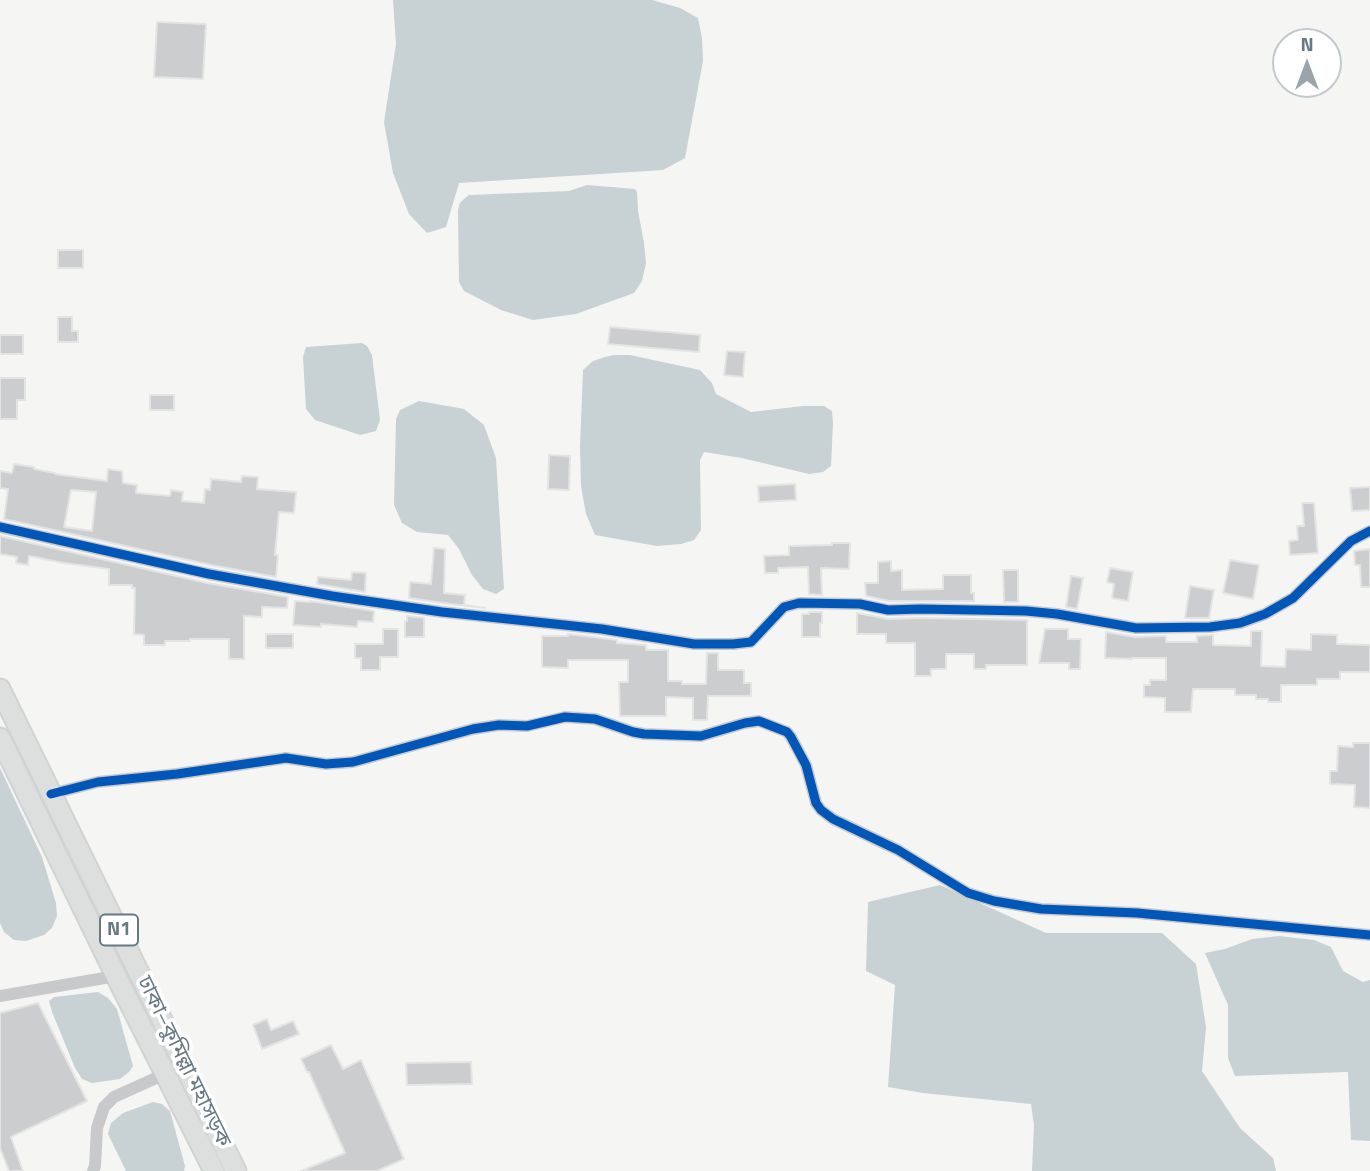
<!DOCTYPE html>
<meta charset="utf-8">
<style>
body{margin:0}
#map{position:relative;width:1370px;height:1171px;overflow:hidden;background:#f5f5f4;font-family:"Titillium Web",sans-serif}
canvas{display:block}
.north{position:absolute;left:1272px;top:28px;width:70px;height:70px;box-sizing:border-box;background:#fff;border:2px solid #c2c9cd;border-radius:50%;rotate:0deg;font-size:19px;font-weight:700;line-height:28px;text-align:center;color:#677983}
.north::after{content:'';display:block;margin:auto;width:24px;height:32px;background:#99a4ab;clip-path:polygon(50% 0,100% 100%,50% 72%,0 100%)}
</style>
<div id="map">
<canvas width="1370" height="1171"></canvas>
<div class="north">N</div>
</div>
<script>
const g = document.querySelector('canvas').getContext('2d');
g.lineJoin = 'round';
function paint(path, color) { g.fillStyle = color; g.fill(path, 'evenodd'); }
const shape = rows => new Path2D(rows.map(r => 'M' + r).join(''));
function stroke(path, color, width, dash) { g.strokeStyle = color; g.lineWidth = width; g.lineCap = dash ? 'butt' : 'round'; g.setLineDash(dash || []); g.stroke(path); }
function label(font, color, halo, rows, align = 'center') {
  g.font = font + ' "Titillium Web","Noto Sans Bengali",sans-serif'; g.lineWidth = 7; g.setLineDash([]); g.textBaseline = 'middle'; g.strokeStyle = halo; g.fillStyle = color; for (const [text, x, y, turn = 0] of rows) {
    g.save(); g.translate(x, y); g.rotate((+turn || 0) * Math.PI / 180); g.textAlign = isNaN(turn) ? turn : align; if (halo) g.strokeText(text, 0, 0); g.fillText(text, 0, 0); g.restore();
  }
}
paint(shape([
 [393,0,652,0,680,8,698,18,702,38,703,61,685,158,663,170,459,183,446,227,427,233,409,214,393,173,384,122,396,44],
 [587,185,635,189,637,192,638,211,644,243,646,263,642,281,634,293,576,314,533,320,501,310,464,291,459,282,458,210,460,203,464,199,469,195,569,191],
 [362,343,367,346,372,355,380,420,376,431,360,435,315,420,306,409,303,357,306,347],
 [614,355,630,355,700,370,712,383,716,394,751,412,803,406,824,406,832,411,833,423,831,466,823,472,809,474,742,458,704,452,700,460,701,530,694,540,681,544,657,546,595,535,586,514,581,486,580,447,583,370,593,361,605,357],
 [419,401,464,409,484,425,496,458,504,589,496,594,483,589,472,575,459,549,448,535,417,532,402,523,394,505,396,419,400,410],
 [0,768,42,857,56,903,57,916,52,928,44,935,26,941,14,940,4,932,0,923],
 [940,885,1046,933,1162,933,1196,964,1206,1027,1202,1071,1240,1128,1273,1158,1276,1171,1032,1171,1034,1125,1031,1104,923,1093,888,1087,895,985,866,971,868,902],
 [1279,936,1314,940,1331,947,1343,971,1363,982,1370,980,1370,1141,1351,1140,1348,1072,1235,1076,1228,1058,1228,1005,1205,953,1225,949,1252,939],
 [98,992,108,998,117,1009,133,1066,129,1072,120,1079,92,1083,82,1079,75,1068,52,1012,49,1001,54,997],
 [153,1102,162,1104,170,1111,185,1166,184,1171,126,1171,108,1134,111,1123,123,1113]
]), '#c8d1d4');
const building = shape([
 [157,22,206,24,203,79,154,77,157,22],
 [58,250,83,250,83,268,58,268,58,250],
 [58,317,72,317,72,331,78,331,78,342,58,342,58,317],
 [610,327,700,335,699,352,608,344,610,327],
 [0,335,23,335,23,354,0,354,0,335],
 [727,351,745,352,743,377,724,375,727,351],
 [0,378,25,378,25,400,17,400,17,419,0,419,0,378],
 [150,395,174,395,174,410,150,410,150,395],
 [549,455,570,456,569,490,548,489,549,455],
 [14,464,34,467,34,469,55,473,55,474,107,481,108,469,122,471,123,483,137,485,136,493,170,496,171,490,183,492,182,501,204,503,205,489,210,490,211,479,241,482,242,476,258,477,257,489,296,492,294,513,279,512,275,555,278,555,276,577,211,565,4,519,8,489,0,488,0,471,12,473,14,464],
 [71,490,96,492,92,531,64,527,71,490],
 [795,484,796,500,759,502,758,486,795,484],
 [1370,487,1370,510,1352,511,1350,488,1370,487],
 [1302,503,1314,503,1318,553,1290,555,1289,541,1298,540,1297,526,1304,526,1302,503],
 [0,536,207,583,288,597,287,608,262,607,262,617,244,616,244,659,229,659,229,639,190,639,190,641,165,641,165,645,144,645,144,635,134,634,135,588,132,588,132,585,109,585,109,569,64,563,29,556,28,565,16,563,17,557,0,554,0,536],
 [832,543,850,543,849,569,821,568,822,595,809,594,808,567,778,568,778,573,765,573,764,556,789,555,789,546,832,545,832,543],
 [434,548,445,549,444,593,465,595,464,605,485,608,443,603,409,598,410,582,431,584,434,548],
 [1370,549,1370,587,1361,587,1360,565,1355,565,1354,551,1370,549],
 [1230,560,1259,565,1253,599,1223,593,1230,560],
 [891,561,891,571,902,570,902,590,943,589,943,575,971,575,971,593,974,593,974,601,889,601,866,596,865,583,878,583,878,562,891,561],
 [1110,568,1133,572,1128,601,1112,598,1114,584,1107,582,1110,568],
 [1003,570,1018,570,1018,602,1004,602,1003,570],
 [352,572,366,573,365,592,317,584,318,577,351,580,352,572],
 [1071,576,1083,578,1077,609,1066,607,1071,576],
 [1190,586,1214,590,1209,618,1185,618,1190,586],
 [295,601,310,602,310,601,374,611,373,622,358,621,357,627,321,624,321,627,293,625,295,601],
 [809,612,822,612,822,623,820,623,820,637,802,637,802,614,809,614,809,612],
 [857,613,888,619,921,618,1027,620,1027,665,986,665,986,669,974,669,974,654,946,654,946,669,931,669,931,676,915,676,915,643,886,643,886,634,857,634,857,613],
 [407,616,424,618,424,637,405,637,405,621,407,621,407,616],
 [383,629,398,629,398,657,380,657,380,670,361,670,361,658,355,658,355,644,383,644,383,629],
 [1045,629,1068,629,1068,639,1081,639,1080,669,1069,669,1069,663,1039,663,1045,629],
 [1251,631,1262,631,1261,666,1285,667,1286,649,1311,650,1311,634,1337,635,1337,644,1370,645,1370,672,1340,672,1340,679,1317,679,1317,685,1281,685,1281,702,1268,702,1268,699,1256,699,1256,695,1235,695,1235,689,1193,689,1191,712,1165,712,1165,698,1144,697,1144,685,1150,685,1150,680,1166,680,1166,658,1132,658,1132,659,1105,658,1106,632,1135,637,1166,636,1166,642,1197,642,1197,636,1213,635,1213,645,1251,646,1251,631],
 [266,634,293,634,293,648,266,648,266,634],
 [568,634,617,640,617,643,646,645,646,650,668,650,668,681,682,681,682,684,706,684,707,653,718,653,718,670,744,670,744,683,751,683,751,696,708,696,707,720,693,720,693,698,666,697,666,716,620,716,619,682,628,682,628,660,568,660,568,668,542,667,542,636,568,636,568,634],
 [1353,743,1370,743,1370,808,1354,807,1355,785,1330,784,1330,771,1337,771,1338,746,1353,747,1353,743],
 [38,1003,87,1101,11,1137,23,1171,9,1171,0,1148,0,1013,38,1003],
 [267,1019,271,1030,293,1021,299,1034,262,1049,253,1025,267,1019],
 [331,1045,343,1069,361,1060,404,1159,377,1171,301,1171,345,1153,309,1072,307,1072,301,1059,331,1045],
 [471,1062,472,1084,407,1085,406,1063,471,1062]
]);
paint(building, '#cccdce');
stroke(building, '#e4e4e4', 2);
const trunk = shape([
 [0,689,236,1171],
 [0,738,116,976,214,1171]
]);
stroke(trunk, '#d1d2d2', 23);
stroke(shape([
 [0,527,209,574,332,596,442,612,602,629,694,644,733,644,751,642,784,607,799,603,860,604,888,610,921,609,1026,611,1057,614,1136,628,1210,627,1240,623,1265,614,1293,598,1351,541,1370,531],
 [51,794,98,782,177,774,286,758,326,764,353,762,473,729,499,725,527,726,565,717,595,719,633,732,644,734,701,736,745,723,759,721,787,732,791,737,806,765,816,803,821,810,833,819,898,850,968,893,994,901,1041,909,1137,913,1370,935],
 [0,996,116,976],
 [93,1171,95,1166,97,1128,104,1107,114,1097,165,1074]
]), '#c8c9ca', 12);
stroke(trunk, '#dddede', 19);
stroke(shape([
 [0,527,209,574,332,596,442,612,602,629,694,644,733,644,751,642,784,607,799,603,860,604,888,610,921,609,1026,611,1057,614,1136,628,1210,627,1240,623,1265,614,1293,598,1351,541,1370,531],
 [51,794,98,782,177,774,286,758,326,764,353,762,473,729,499,725,527,726,565,717,595,719,633,732,644,734,701,736,745,723,759,721,787,732,791,737,806,765,816,803,821,810,833,819,898,850,968,893,994,901,1041,909,1137,913,1370,935]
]), '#0057b8', 9);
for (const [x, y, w] of [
 [119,930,38]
]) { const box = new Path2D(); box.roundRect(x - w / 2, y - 15.5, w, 31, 5); g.fillStyle = '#fff'; g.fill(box); stroke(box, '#677983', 2); }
label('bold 19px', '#677983', null, [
 ["N1",119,930]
]);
label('21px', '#677983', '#fff', [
 ["ঢাকা–কুমিল্লা মহাসড়ক",183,1062,64]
]);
</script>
